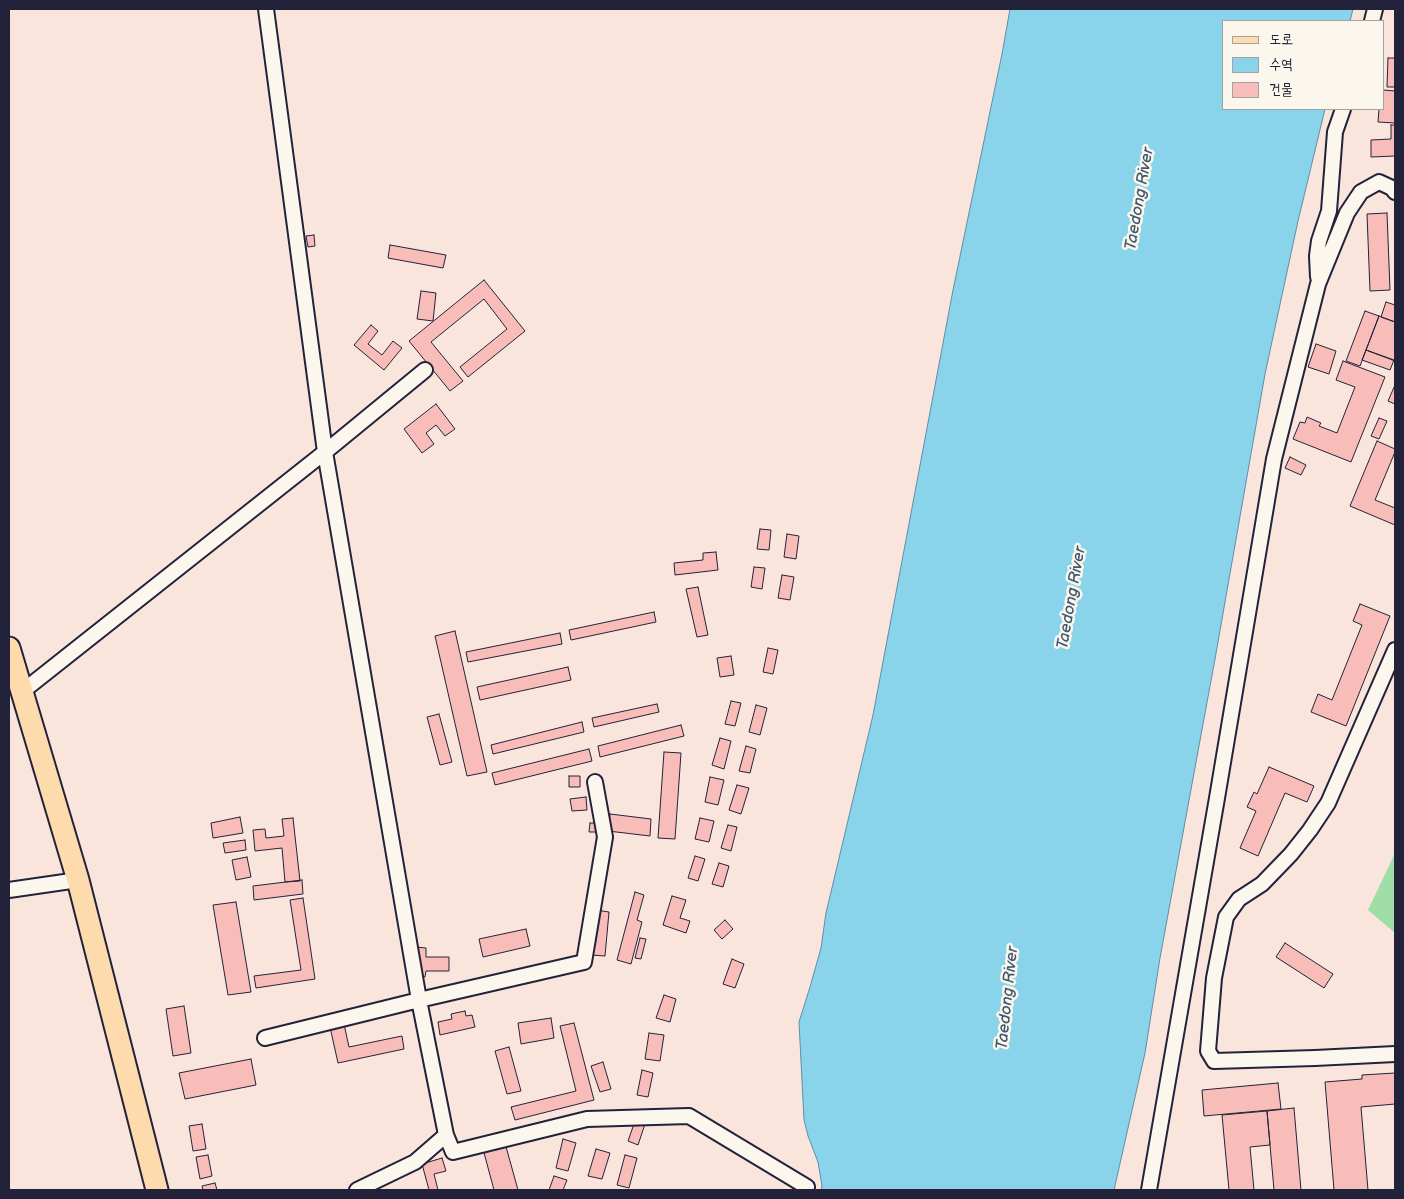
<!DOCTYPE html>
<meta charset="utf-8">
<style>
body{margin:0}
#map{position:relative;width:1404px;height:1199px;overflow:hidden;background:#fae5dd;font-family:"Balsamiq Sans","Poor Story",sans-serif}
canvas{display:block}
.frame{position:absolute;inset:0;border:10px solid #22223b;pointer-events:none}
.legend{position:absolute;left:1222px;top:20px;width:162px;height:90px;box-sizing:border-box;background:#fbf7ec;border:1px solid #a4a2a5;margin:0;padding:6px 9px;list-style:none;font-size:15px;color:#22223b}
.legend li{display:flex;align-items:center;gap:10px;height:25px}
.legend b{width:25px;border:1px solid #a4a2a5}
</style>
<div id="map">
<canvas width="1404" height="1199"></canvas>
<div class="frame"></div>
<ul class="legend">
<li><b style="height:6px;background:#fedbac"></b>도로</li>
<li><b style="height:14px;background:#89d4ea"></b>수역</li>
<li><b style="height:14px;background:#f8bcb9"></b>건물</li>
</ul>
</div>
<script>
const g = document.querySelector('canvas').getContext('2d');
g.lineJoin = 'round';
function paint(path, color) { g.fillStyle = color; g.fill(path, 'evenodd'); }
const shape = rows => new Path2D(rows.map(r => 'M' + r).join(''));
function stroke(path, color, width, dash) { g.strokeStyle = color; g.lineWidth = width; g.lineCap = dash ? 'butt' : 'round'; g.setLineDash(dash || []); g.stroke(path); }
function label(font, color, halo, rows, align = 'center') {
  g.font = font + ' "Balsamiq Sans",sans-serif'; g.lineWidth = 5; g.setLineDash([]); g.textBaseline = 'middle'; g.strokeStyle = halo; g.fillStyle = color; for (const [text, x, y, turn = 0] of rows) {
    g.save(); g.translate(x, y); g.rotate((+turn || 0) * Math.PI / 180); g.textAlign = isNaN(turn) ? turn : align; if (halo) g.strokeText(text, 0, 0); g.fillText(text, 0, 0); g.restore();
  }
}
paint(shape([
 [1395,853,1395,933,1368,910]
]), '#9fdea7');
const water = shape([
 [1010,9,1353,9,1350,21,1223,21,1223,109,1325,109,1298,221,1265,374,1215,659,1160,958,1145,1053,1114,1190,821,1190,822,1186,818,1162,808,1136,804,1120,799,1022,810,987,821,948,826,913,873,715,953,290,1002,54,1010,9]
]);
paint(water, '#89d4ea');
stroke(water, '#608da4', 1);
const building = shape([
 [1388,58,1395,58,1395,87,1387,87,1388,58],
 [1383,90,1395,91,1395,123,1378,122,1379,109,1383,109,1383,90],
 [1391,125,1395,125,1395,156,1371,157,1371,140,1391,139,1391,125],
 [1387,213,1390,290,1370,291,1367,214,1387,213],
 [314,235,315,246,308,247,306,236,314,235],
 [390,245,446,255,443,268,388,258,390,245],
 [484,280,525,331,468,377,460,367,507,329,484,299,431,342,463,381,450,391,409,341,484,280],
 [421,291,436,293,433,321,417,319,421,291],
 [1386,302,1395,305,1395,322,1381,317,1386,302],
 [1365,311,1379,316,1360,366,1346,361,1365,311],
 [1379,316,1395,322,1395,361,1366,350,1379,316],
 [371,325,378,331,368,344,382,355,393,341,402,348,384,370,354,345,371,325],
 [1316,344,1336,351,1329,374,1308,367,1316,344],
 [1366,350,1394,360,1390,370,1362,360,1366,350],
 [1343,361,1385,377,1351,462,1293,439,1300,422,1305,423,1307,417,1321,423,1319,426,1337,433,1355,387,1336,380,1343,361],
 [1395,385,1395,404,1388,401,1395,385],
 [436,404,455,429,445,436,436,425,426,433,434,444,422,453,404,429,436,404],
 [1379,418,1387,421,1379,439,1371,436,1379,418],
 [1377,441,1395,449,1395,452,1375,500,1395,508,1395,525,1350,506,1377,441],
 [1290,457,1306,465,1301,475,1285,468,1290,457],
 [760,529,771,530,769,550,757,549,760,529],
 [787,534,799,536,796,559,784,557,787,534],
 [716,552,718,570,675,575,674,563,703,560,703,553,716,552],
 [754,567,765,568,762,589,751,587,754,567],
 [782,575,794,577,790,600,778,598,782,575],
 [698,587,708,635,697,637,686,589,698,587],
 [1360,604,1390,616,1346,726,1311,712,1318,694,1332,700,1362,625,1353,621,1360,604],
 [654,612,656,622,571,640,569,630,654,612],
 [455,631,487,772,467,776,435,636,455,631],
 [560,633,562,644,468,662,466,652,560,633],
 [768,648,778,650,773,674,763,672,768,648],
 [731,656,734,675,720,677,717,658,731,656],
 [568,667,571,680,480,700,477,687,568,667],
 [731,701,741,703,735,726,725,724,731,701],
 [657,704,659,712,594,727,592,718,657,704],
 [756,705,767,708,760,735,749,732,756,705],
 [439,714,452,762,440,765,427,717,439,714],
 [582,722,584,732,493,754,491,745,582,722],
 [681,725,684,736,600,757,598,746,681,725],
 [720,738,731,741,724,769,712,765,720,738],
 [746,746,756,749,750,773,739,771,746,746],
 [589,749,592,761,495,785,492,773,589,749],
 [664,752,681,753,675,839,658,838,664,752],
 [1269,767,1314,786,1307,802,1285,793,1258,856,1240,848,1256,811,1247,807,1254,792,1257,794,1269,767],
 [569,776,580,776,580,787,569,787,569,776],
 [710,777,724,780,718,805,705,802,710,777],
 [737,785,749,788,741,814,729,810,737,785],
 [586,797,587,810,572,811,570,799,586,797],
 [610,814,651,819,650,836,608,831,610,814],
 [240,817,243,833,213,838,211,823,240,817],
 [293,818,300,881,285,882,282,848,255,851,253,830,265,829,266,838,284,836,282,819,293,818],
 [700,818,714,821,709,842,695,839,700,818],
 [590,823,597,823,596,832,589,832,590,823],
 [728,825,737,827,731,851,721,848,728,825],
 [245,840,246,850,225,853,223,843,245,840],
 [695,856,705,859,698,881,688,878,695,856],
 [247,857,251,877,236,880,232,860,247,857],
 [719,863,729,866,723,887,712,884,719,863],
 [302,880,303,894,254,900,253,886,302,880],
 [635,892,644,895,637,920,642,922,631,964,617,960,635,892],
 [672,896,686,900,680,918,690,921,686,933,663,925,672,896],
 [303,898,315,979,256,988,254,976,301,970,290,900,303,898],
 [236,902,251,992,228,995,213,905,236,902],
 [596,910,609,912,605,956,591,955,596,910],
 [725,920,733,929,722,939,714,930,725,920],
 [526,929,530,946,483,957,479,939,526,929],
 [640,938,646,939,641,959,635,958,640,938],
 [1285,943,1333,974,1324,988,1276,957,1285,943],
 [416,947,426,948,426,957,449,957,449,971,426,971,425,977,415,976,416,947],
 [732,959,744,964,735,988,723,984,732,959],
 [664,995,676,999,670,1022,656,1018,664,995],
 [184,1006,191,1053,173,1056,166,1009,184,1006],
 [465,1011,466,1016,472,1015,475,1027,440,1035,438,1022,452,1019,451,1014,465,1011],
 [551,1018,554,1038,521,1044,518,1023,551,1018],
 [574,1023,594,1100,515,1120,511,1107,576,1091,560,1026,574,1023],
 [344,1024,349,1047,402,1036,404,1049,338,1063,330,1027,344,1024],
 [649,1033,664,1035,660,1061,645,1059,649,1033],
 [509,1047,521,1091,507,1094,495,1051,509,1047],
 [251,1059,256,1085,185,1099,179,1073,251,1059],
 [603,1062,611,1089,600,1092,591,1066,603,1062],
 [642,1070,653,1073,648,1097,637,1095,642,1070],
 [1395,1073,1395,1104,1361,1107,1368,1190,1334,1190,1325,1082,1362,1079,1362,1075,1395,1073],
 [1278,1083,1281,1109,1204,1116,1202,1090,1278,1083],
 [1294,1108,1301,1190,1274,1190,1267,1111,1294,1108],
 [1267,1111,1270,1145,1250,1147,1254,1190,1229,1190,1222,1115,1267,1111],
 [635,1121,645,1124,638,1145,628,1141,635,1121],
 [202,1124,206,1149,193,1151,189,1126,202,1124],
 [563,1139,576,1143,568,1171,556,1168,563,1139],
 [505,1143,518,1190,494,1190,483,1149,505,1143],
 [596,1149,610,1153,602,1179,588,1176,596,1149],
 [208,1155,212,1176,200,1179,196,1157,208,1155],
 [625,1155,637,1158,629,1188,617,1185,625,1155],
 [442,1158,446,1171,434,1174,438,1190,429,1190,422,1164,442,1158],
 [554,1176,567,1180,563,1190,549,1190,554,1176],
 [215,1183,217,1190,203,1190,202,1186,215,1183]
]);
paint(building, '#f8bcb9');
stroke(building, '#22223b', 1);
const minor = shape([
 [266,9,325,452,419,1000,446,1135,453,1152,587,1119,689,1116,807,1187],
 [1372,21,1375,9],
 [1318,277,1317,256,1319,241,1329,211,1335,132,1343,109],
 [1395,650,1328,803,1310,830,1291,854,1262,884,1239,899,1226,917,1214,978,1208,1051,1214,1061,1315,1058,1395,1054],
 [23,691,325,452,425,370],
 [9,890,78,880],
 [265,1038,419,1000,584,962,605,837,595,782],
 [357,1190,415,1162,446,1135],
 [1149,1190,1217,798,1274,459,1318,284,1347,213,1361,192,1379,182,1392,188,1395,192]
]);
const primary = shape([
 [9,648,78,880,157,1190]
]);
stroke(minor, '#22223b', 18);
stroke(primary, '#22223b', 25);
stroke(minor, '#fbf7ec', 14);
stroke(primary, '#fedbac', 21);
label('italic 16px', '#415770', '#fbf7ec', [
 ["Taedong River",1140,199,-80],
 ["Taedong River",1072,598,-80],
 ["Taedong River",1008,998,-84]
]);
</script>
